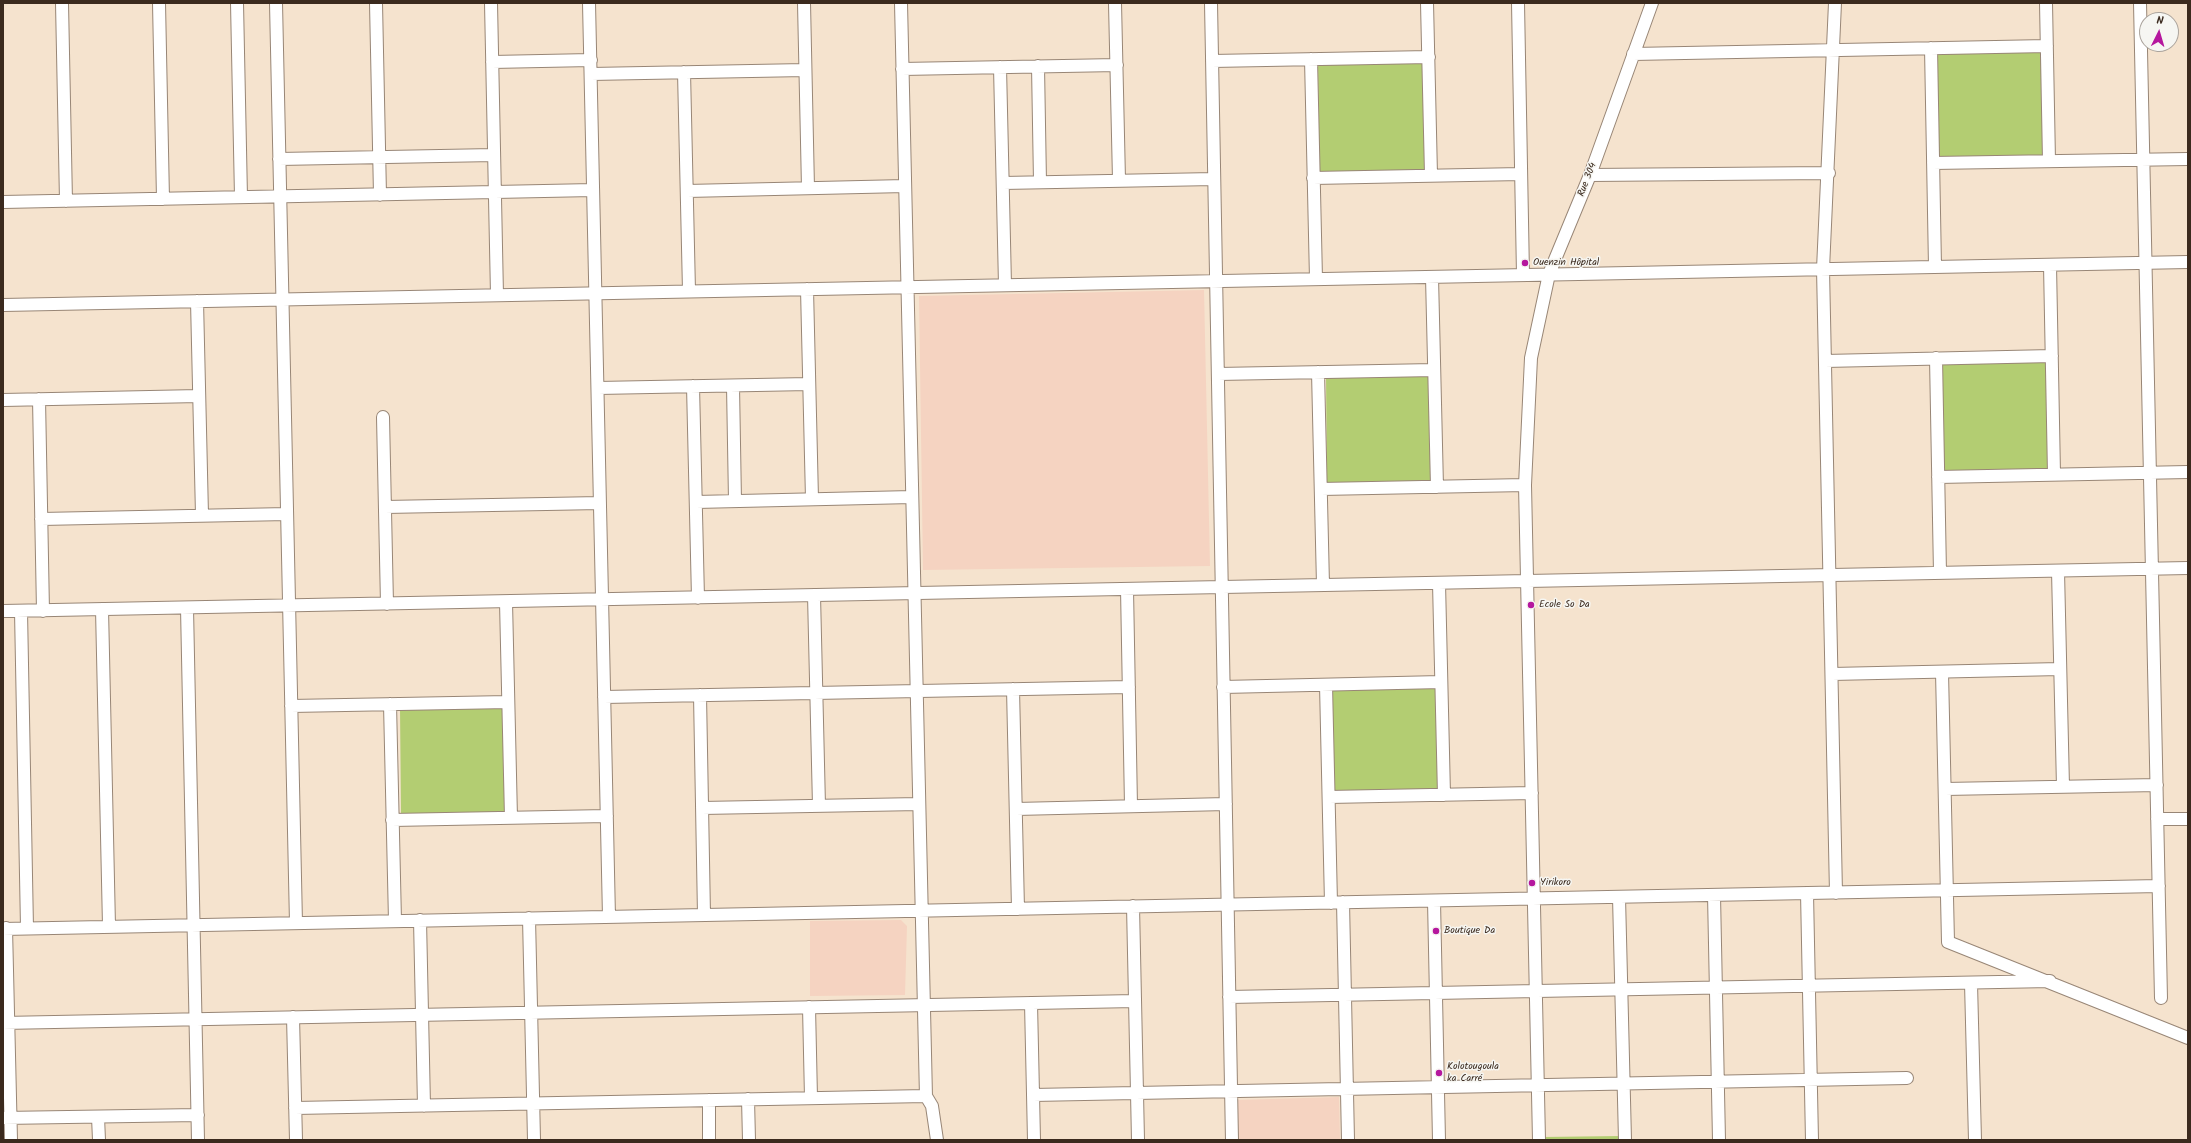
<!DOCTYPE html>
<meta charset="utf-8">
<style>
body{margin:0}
#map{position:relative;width:2191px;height:1143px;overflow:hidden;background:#f5e3ce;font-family:Kalam,sans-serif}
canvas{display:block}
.frame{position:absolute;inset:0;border:4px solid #3b2a1e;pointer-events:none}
.north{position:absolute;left:2139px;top:12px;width:40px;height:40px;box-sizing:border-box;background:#f6f6f2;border:1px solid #aba49d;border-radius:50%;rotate:5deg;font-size:11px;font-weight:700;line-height:16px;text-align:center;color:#3b2a1e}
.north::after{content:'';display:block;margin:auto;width:14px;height:18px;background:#b5179e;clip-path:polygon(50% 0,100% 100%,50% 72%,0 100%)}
</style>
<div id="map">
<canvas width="2191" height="1143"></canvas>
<div class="frame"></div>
<div class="north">N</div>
</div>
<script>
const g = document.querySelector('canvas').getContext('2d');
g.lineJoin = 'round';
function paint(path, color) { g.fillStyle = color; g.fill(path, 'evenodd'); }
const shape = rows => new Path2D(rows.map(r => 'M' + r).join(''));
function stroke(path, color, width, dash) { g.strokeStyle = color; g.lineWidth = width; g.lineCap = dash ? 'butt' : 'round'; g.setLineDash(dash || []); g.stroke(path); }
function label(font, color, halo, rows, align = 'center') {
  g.font = font + ' Kalam,sans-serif'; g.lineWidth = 3; g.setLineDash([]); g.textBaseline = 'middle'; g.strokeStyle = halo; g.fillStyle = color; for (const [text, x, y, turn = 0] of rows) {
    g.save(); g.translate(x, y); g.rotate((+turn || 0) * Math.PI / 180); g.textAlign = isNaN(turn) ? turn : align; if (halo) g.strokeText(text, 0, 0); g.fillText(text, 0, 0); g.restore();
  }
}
paint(shape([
 [1204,290,1210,566,923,570,919,296],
 [901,920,907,926,905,995,810,996,810,921],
 [1339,1097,1340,1140,1238,1140,1236,1100]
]), '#f5d3c1');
paint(shape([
 [2043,49,2045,157,1939,158,1937,50],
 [1424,62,1425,171,1319,172,1318,64],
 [2046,361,2048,470,1942,471,1940,362],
 [1432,375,1433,483,1327,484,1326,376],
 [1438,685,1440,794,1334,795,1332,687],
 [506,706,507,815,401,816,400,707],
 [1622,1136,1622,1140,1542,1140,1542,1137]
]), '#b3cd72');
const minor = shape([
 [62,3,66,201],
 [159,3,163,199],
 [237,3,241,197],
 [276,3,296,923],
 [376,3,380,195],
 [491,3,497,295],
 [589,3,609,917],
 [804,3,808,188],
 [901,3,926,1096,932,1106,937,1140],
 [1115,3,1119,180],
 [1211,3,1232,1140],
 [1427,3,1431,175],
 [1518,3,1523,275],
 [1835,3,1823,269,1836,893],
 [2046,3,2049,161],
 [2140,3,2161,998],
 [1931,48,1935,267],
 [1633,54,2047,46],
 [1311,59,1316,279],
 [1212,61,1429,57],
 [492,62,591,60],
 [1038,66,1040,182],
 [1000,67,1005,285],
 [902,69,1117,65],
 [684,72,689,291],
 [591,74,805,70],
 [279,159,494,155],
 [1933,163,2188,159],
 [1590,175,1829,173],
 [1313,178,1521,174],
 [1003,183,1214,179],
 [687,191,905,186],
 [3,202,593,190],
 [2050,265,2054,474],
 [1432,277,1437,487],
 [807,289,812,499],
 [197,301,202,515],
 [3,305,2188,262],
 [1936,358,1940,573],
 [1825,361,2052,356],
 [1318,372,1323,585],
 [1218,374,1434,370],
 [693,386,698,598],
 [733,386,735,501],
 [598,388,809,384],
 [39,399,43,611],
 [3,400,199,396],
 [383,417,387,604],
 [1938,477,2188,472],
 [1321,489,1525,485],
 [696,502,912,497],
 [385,507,600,503],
 [41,519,287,514],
 [2058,571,2063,787],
 [1439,583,1444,795],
 [1127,589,1131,806],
 [814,595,819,806],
 [506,602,511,818],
 [187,608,198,1140],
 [102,609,109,926],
 [3,611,2188,568],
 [21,611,27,928],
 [1942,672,1948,942,2188,1038],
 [1832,674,2060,669],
 [1326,685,1331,903],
 [1223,687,1441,682],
 [1013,689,1018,909],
 [700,695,704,915],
 [604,697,1129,687],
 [390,704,395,921],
 [291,706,508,702],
 [1945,789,2157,785],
 [1329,797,1532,793],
 [702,808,919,804],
 [1016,809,1226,804],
 [2157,819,2188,819],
 [392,820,607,816],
 [1807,893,1812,1140],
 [1714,895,1719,1140],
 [1619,897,1625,1140],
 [1434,901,1439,1140],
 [1343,902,1348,1140],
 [1133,906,1138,1140],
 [529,918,534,1140],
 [420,920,424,1106],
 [6,928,11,1140],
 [3,929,2159,886],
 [1971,983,1975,1140],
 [1229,997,2050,981],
 [1031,1003,1034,1140],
 [809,1007,811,1098],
 [293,1017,296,1140],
 [3,1023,1135,1001],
 [1033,1095,1907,1078],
 [748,1099,749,1140],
 [709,1100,709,1140],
 [295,1108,926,1096],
 [98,1117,99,1140],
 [3,1118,198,1115],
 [1539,1140,1525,485,1531,358,1549,274,1590,175,1652,3]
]);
stroke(minor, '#988676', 14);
stroke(minor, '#fff', 12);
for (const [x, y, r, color] of [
 [1525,263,4,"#b5179e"],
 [1531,605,4,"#b5179e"],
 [1532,883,4,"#b5179e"],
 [1436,931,4,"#b5179e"],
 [1439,1073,4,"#b5179e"]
]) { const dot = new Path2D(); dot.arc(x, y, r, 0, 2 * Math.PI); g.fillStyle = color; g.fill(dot); stroke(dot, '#f6f6f2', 1.5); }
label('10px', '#3b2a1e', '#f6f6f2', [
 ["Rue 304",1588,180,-69]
]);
label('10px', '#3b2a1e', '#f6f6f2', [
 ["Ouenzin Hôpital",1533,263],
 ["Ecole So Da",1539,605],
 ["Yirikoro",1540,883],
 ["Boutique Da",1444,931],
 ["Kolotougoula",1447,1067],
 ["ka Carré",1447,1079]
], 'left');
</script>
